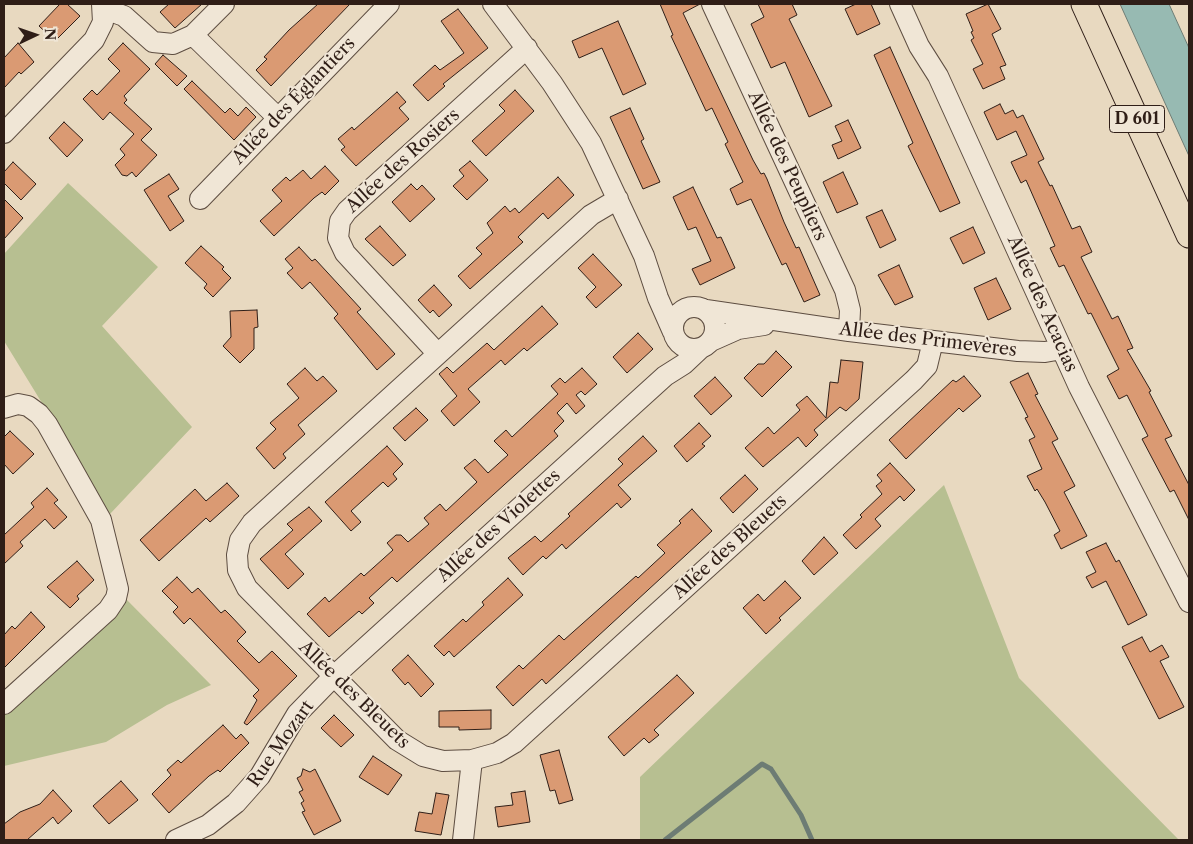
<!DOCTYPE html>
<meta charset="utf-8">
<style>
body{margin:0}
#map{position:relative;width:1193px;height:844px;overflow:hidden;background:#e8d9c0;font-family:"Libre Caslon Text",serif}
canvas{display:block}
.frame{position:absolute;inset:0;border:5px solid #2f1e17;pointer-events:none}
.north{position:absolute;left:10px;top:10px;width:50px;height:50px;-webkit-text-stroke:4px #f0e6d6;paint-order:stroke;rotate:87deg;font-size:14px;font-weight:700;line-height:20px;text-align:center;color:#2f1e17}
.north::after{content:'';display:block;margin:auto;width:18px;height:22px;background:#2f1e17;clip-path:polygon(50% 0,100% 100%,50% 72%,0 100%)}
</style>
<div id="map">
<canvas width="1193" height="844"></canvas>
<div class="frame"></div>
<div class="north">N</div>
</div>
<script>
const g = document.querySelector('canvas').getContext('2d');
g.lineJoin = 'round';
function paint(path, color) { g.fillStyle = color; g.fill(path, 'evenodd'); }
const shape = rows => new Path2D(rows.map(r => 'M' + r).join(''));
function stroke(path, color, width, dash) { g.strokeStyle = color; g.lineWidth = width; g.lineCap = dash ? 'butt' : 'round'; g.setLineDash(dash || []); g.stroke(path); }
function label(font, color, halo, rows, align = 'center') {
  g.font = font + ' "Libre Caslon Text",serif'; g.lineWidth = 4; g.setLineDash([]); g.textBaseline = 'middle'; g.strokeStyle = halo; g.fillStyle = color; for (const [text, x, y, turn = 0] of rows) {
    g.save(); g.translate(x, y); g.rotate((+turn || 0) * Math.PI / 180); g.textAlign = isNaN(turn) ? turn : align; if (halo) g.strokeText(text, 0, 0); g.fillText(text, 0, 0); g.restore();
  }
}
paint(shape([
 [68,183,158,267,102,326,192,427,110,514,4,341,4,254],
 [944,485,1019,678,1179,840,640,840,640,777],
 [126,599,211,685,167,705,106,742,4,766,4,711]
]), '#b7bf91');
const water = shape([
 [1120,4,1169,4,1189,48,1189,156,1120,4]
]);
paint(water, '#97bab2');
stroke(water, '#6d7c74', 1);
stroke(shape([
 [665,840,762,764,771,769,801,815,812,840]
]), '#6d7c74', 5);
const building = shape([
 [60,4,67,4,80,16,55,41,39,26,60,4],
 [169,4,202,4,175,28,160,12,169,4],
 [318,4,350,4,271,86,256,70,267,59,264,57,289,30,318,4],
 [660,4,700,4,683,13,753,160,761,174,764,173,767,179,784,222,796,248,799,247,820,295,804,302,786,263,782,265,751,199,737,205,730,189,743,182,725,144,728,142,712,108,706,111,671,36,673,35,660,4],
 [758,4,792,4,797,15,789,19,832,106,809,117,785,62,771,68,751,24,764,17,758,4],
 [856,4,871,4,880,24,857,35,845,9,856,4],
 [988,4,1001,29,992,34,1006,65,1000,67,1005,79,983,89,973,69,983,64,971,40,974,38,971,32,973,31,966,14,988,4],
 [458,9,488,48,443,84,445,86,428,101,413,85,435,65,440,70,464,53,441,21,458,9],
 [618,21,646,84,623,95,602,48,579,58,572,41,618,21],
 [18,43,34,62,21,74,19,72,4,88,4,58,18,43],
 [123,43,150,69,124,96,127,100,124,103,152,129,141,140,157,155,136,177,132,172,127,176,122,175,115,165,125,155,120,149,134,134,110,112,103,120,83,99,92,90,97,95,120,71,108,59,123,43],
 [890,47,960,203,940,212,908,146,913,143,874,55,890,47],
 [163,55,187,76,177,86,155,64,163,55],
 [192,81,225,113,230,108,238,116,246,107,256,117,234,140,184,89,192,81],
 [515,90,534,111,486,156,472,141,505,111,499,105,515,90],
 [397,92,406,102,399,108,409,119,356,166,341,150,345,147,338,139,352,127,354,130,397,92],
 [1000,104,1005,114,1013,110,1017,118,1023,115,1044,159,1038,162,1050,186,1052,185,1072,229,1080,226,1092,252,1081,257,1112,319,1118,316,1133,348,1127,350,1151,391,1149,392,1172,436,1165,439,1189,485,1189,520,1174,490,1170,492,1142,439,1148,436,1127,395,1119,399,1107,376,1119,369,1091,313,1088,314,1064,265,1059,267,1050,248,1055,246,1026,180,1021,183,1011,162,1027,155,1016,131,997,140,984,112,1000,104],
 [630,108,644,139,641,141,660,182,643,189,610,117,630,108],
 [848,120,861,148,838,159,832,145,842,141,835,126,848,120],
 [64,122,83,140,67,157,49,138,64,122],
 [470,161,488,180,467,200,453,186,464,176,459,170,470,161],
 [13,162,36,184,21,200,4,183,4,172,13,162],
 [325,166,339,181,325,195,322,192,314,198,274,236,260,221,282,201,272,190,286,177,290,181,303,170,311,179,325,166],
 [843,172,858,204,837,213,823,182,843,172],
 [169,174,179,189,168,196,184,221,170,231,144,190,169,174],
 [558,177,574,195,548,219,543,213,518,237,523,242,470,289,458,276,482,254,476,248,493,233,487,223,505,206,510,212,515,208,519,213,558,177],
 [411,184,417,190,422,185,435,199,410,222,392,202,411,184],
 [693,187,717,238,721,237,735,268,700,285,692,269,711,261,696,227,688,230,673,197,693,187],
 [4,199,23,218,4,239,4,199],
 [882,210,896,240,880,248,866,217,882,210],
 [380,226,406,255,393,266,365,239,380,226],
 [973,227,985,253,963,264,950,238,973,227],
 [201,246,224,267,222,269,231,278,213,297,204,288,207,284,185,263,201,246],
 [299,247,312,261,315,259,327,272,361,309,357,312,395,354,377,370,334,318,338,314,310,282,302,289,287,273,293,268,285,259,299,247],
 [593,254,622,285,596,308,586,297,596,287,578,268,593,254],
 [899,265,913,297,895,305,878,275,899,265],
 [996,278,1011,309,988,320,974,288,996,278],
 [434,285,452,305,439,317,433,310,430,313,418,300,434,285],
 [542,306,558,324,527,351,524,348,505,365,501,360,468,389,480,402,454,426,441,411,457,396,439,374,447,367,453,373,487,343,494,350,542,306],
 [257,310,258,327,254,328,254,349,240,363,223,346,231,337,230,311,257,310],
 [638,333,653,349,627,373,613,357,638,333],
 [776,351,792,367,762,397,744,378,758,364,764,364,776,351],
 [841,360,863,362,859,399,846,411,840,407,814,430,818,435,806,447,798,437,763,467,745,448,768,427,774,434,800,410,796,405,807,396,826,418,830,382,838,383,841,360],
 [305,368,317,381,323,376,337,391,298,425,305,434,283,454,286,458,274,469,256,448,276,429,270,423,299,398,287,384,305,368],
 [582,368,597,384,585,395,581,391,576,395,585,406,576,414,567,403,557,413,564,421,554,431,558,436,397,582,392,577,369,598,374,603,362,614,359,611,329,637,307,614,325,597,329,602,361,573,364,576,393,550,387,543,396,535,401,535,408,542,429,524,424,518,440,504,446,511,477,482,464,468,475,459,488,473,508,455,494,441,506,430,512,437,558,394,551,386,560,378,565,383,582,368],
 [1028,373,1038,394,1035,395,1058,439,1052,442,1075,486,1064,492,1087,536,1061,549,1054,535,1060,531,1045,502,1037,489,1035,491,1027,476,1042,469,1029,440,1035,437,1025,418,1028,417,1010,382,1028,373],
 [964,376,981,396,963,412,959,408,906,459,889,440,953,380,956,382,964,376],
 [715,377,732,396,711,415,694,396,715,377],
 [416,408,428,420,405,441,393,428,416,408],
 [699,423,711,436,702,444,705,446,687,462,674,446,699,423],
 [10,431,34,454,13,474,4,464,4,437,10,431],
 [643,436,657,451,618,485,631,499,621,508,617,503,566,549,562,544,546,559,543,556,523,575,508,558,535,536,541,542,570,516,568,514,623,464,618,459,643,436],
 [387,446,403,464,393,474,397,479,388,487,383,482,351,511,361,522,351,531,325,502,387,446],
 [890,463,915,490,904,501,900,496,875,519,881,526,856,549,843,535,862,517,860,515,882,494,876,486,882,481,877,475,890,463],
 [745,475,758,489,733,513,720,498,745,475],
 [227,483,239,496,210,522,206,518,159,561,140,540,195,489,206,501,227,483],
 [47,488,58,500,54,503,67,517,54,529,45,519,20,542,23,546,4,564,4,535,34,507,31,503,47,488],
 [309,507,322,521,285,554,304,574,288,589,260,559,293,530,287,524,309,507],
 [692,509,712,531,546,684,542,679,513,706,496,687,519,665,523,669,559,635,564,640,636,576,638,578,665,553,657,545,681,523,679,521,692,509],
 [824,537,838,553,814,575,802,561,824,537],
 [1106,543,1116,562,1119,560,1147,615,1128,625,1106,581,1092,588,1086,577,1096,572,1086,552,1106,543],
 [77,561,94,580,77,596,79,599,70,608,47,587,77,561],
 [177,577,192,593,198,588,221,613,225,610,230,615,246,632,237,641,259,663,272,651,297,676,247,725,244,723,257,700,253,696,259,690,190,618,184,624,173,612,178,607,162,591,177,577],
 [508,578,523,595,454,657,449,651,444,656,434,646,463,619,466,622,484,605,482,602,508,578],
 [785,581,801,598,779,618,781,620,766,634,743,608,758,594,764,601,785,581],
 [31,612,45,627,4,668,4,635,12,626,15,629,31,612],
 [1142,637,1150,652,1162,645,1169,657,1160,661,1184,707,1159,719,1122,647,1142,637],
 [408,655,434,684,421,697,408,682,405,685,392,670,408,655],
 [677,675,694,693,654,730,659,735,649,743,644,738,624,756,608,737,677,675],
 [491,710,491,729,459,730,459,727,439,727,439,711,491,710],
 [334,715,354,735,341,747,321,728,334,715],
 [223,725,236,739,241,734,249,743,220,772,218,770,209,776,169,813,152,794,171,775,167,770,178,760,181,763,223,725],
 [559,750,573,800,559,804,555,790,550,791,540,755,559,750],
 [373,756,402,775,388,795,359,777,373,756],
 [303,769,310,772,315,769,341,821,314,835,302,812,305,811,301,803,304,801,299,792,303,790,297,778,301,776,303,769],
 [121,781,138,800,109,824,93,806,121,781],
 [53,790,72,811,58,824,53,817,27,840,4,840,4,824,20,812,40,804,53,790],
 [525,791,530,822,498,827,495,807,513,805,511,793,525,791],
 [436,793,449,795,441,835,415,831,419,812,432,814,436,793]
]);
paint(building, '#da9a73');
stroke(building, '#2f1e17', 1);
const minor = shape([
 [493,4,552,83,591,143,644,256,658,298,673,332],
 [712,4,845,290,850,310,849,331],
 [900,4,919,46,938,76,1079,387,1189,602],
 [103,12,113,12,124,16,153,42,173,44,193,35,224,4],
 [193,35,278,118],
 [4,133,94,40,103,22,102,4],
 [200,199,389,4],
 [618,199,591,215,252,523,240,540,237,555,238,570,247,588,397,740,423,756,443,761,472,760,497,753,514,743,914,380,927,366,933,341],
 '673 328a21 21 0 1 1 42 0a21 21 0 1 1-42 0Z',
 [706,310,849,331,1018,351,1045,352,1062,349],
 [711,341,738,329,764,325],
 [438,354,345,253,338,238,340,221,347,211,527,48],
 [4,408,18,404,28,406,39,414,47,424,101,520,118,589,116,598,108,610,4,704],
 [176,840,208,825,236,803,260,776,297,714,333,677,665,376,684,364,701,348],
 [463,840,472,760]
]);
const major = shape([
 [1084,4,1189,235]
]);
stroke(minor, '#5d4d41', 22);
stroke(major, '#2f1e17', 27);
stroke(minor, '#f0e6d6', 20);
stroke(major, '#e8d9c0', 25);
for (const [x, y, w] of [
 [1137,119,55]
]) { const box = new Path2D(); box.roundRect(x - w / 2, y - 13.5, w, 27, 4); g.fillStyle = '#f0e6d6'; g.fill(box); stroke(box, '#2f1e17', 1); }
label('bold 16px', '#2f1e17', null, [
 ["D 601",1137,119]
]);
label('18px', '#2f1e17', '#f0e6d6', [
 ["Allée des Églantiers",294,101,-46],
 ["Allée des Rosiers",403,161,-42],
 ["Allée des Peupliers",787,166,65],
 ["Allée des Acacias",1042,304,66],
 ["Allée des Primevères",928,340,7],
 ["Allée des Violettes",499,526,-42],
 ["Allée des Bleuets",730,547,-42],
 ["Allée des Bleuets",354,695,44],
 ["Rue Mozart",281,744,-55]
]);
</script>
